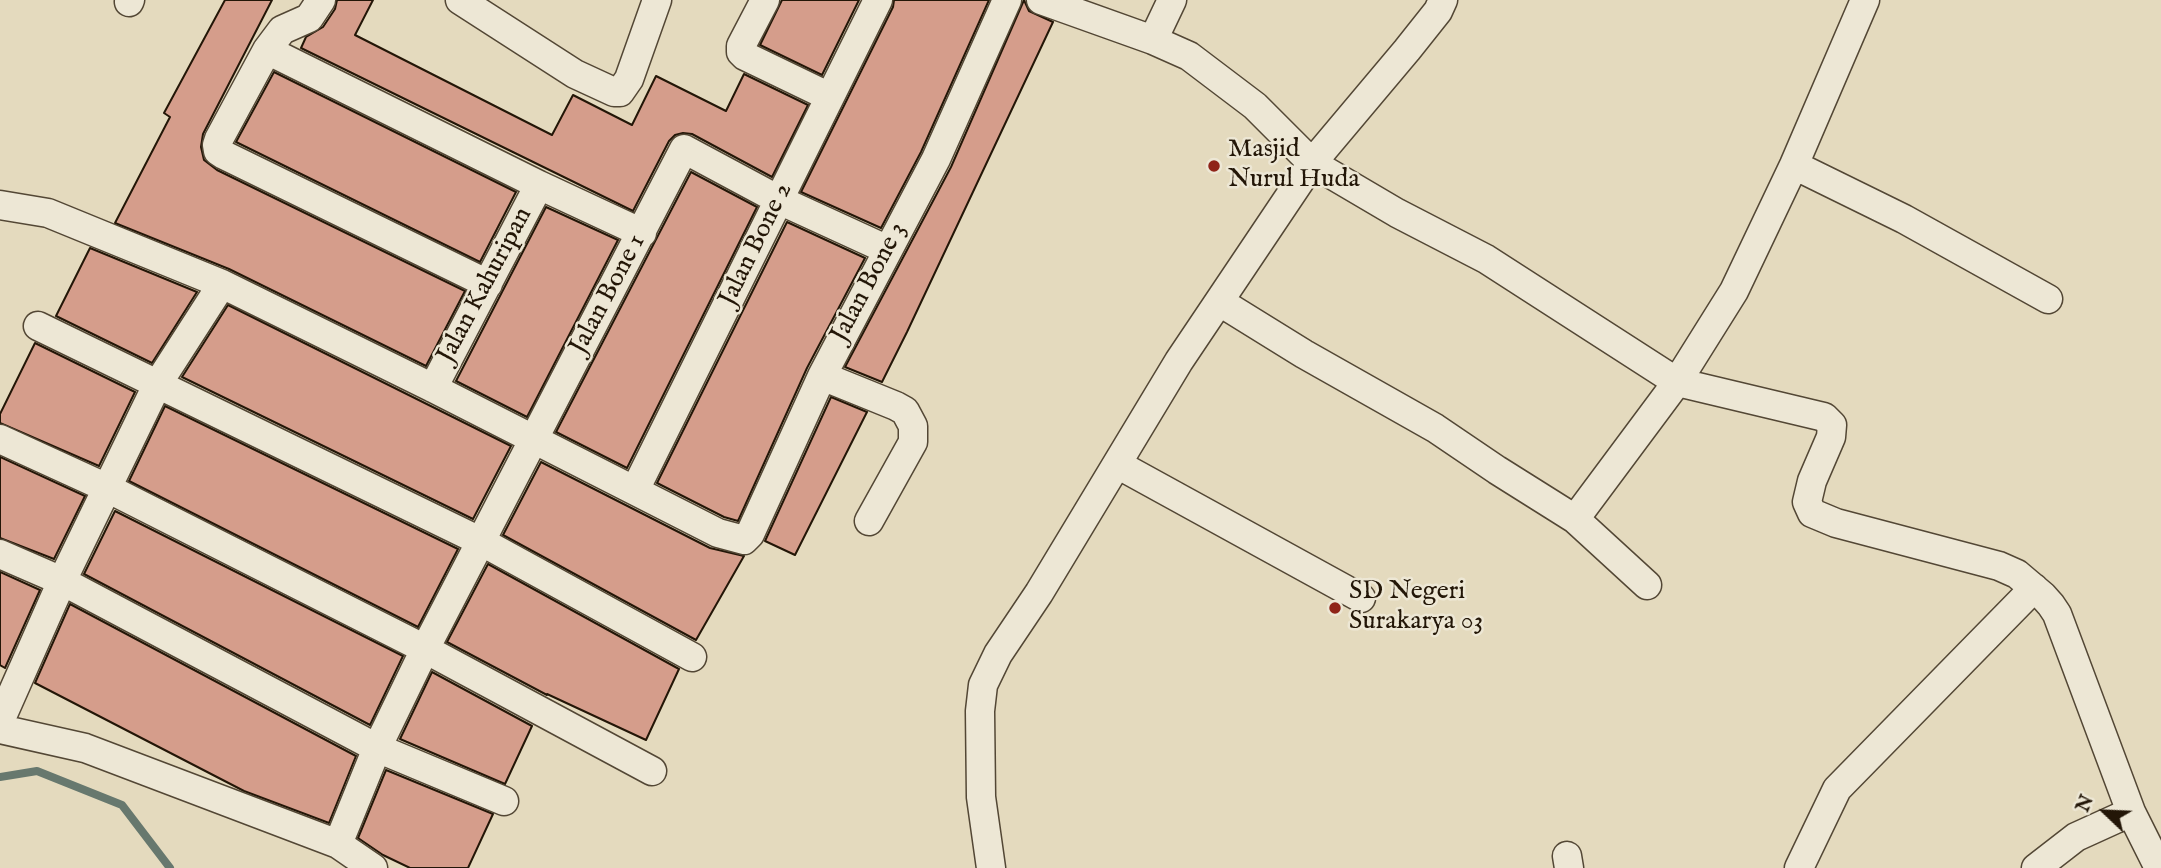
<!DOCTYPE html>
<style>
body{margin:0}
#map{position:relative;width:2161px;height:868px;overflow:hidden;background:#e4dabe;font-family:"IM FELL English",serif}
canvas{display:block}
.north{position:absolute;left:2070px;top:777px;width:70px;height:70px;-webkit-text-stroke:5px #ede7d5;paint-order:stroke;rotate:293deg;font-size:19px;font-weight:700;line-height:28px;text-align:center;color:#231607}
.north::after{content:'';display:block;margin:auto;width:24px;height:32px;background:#231607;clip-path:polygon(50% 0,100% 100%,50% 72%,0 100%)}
</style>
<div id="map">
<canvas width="2161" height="868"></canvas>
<div class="north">N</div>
</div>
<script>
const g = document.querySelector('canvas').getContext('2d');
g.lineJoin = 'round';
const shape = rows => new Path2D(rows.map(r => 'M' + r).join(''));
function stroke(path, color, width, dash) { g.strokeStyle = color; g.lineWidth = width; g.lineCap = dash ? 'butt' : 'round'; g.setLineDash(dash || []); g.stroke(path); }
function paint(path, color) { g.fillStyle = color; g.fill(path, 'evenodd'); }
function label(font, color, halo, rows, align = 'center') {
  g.font = font + ' "IM FELL English",serif'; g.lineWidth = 5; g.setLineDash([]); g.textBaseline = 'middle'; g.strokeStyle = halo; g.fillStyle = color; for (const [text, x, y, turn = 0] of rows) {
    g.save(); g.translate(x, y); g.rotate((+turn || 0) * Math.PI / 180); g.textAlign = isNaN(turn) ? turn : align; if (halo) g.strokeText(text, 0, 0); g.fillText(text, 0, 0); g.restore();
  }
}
stroke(shape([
 [0,777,37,771,122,805,170,868]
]), '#67786e', 8);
const building = shape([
 [225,0,272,0,203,134,201,147,204,160,217,170,465,291,426,366,229,269,115,223,170,117,164,113,225,0],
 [337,0,373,0,355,35,552,135,573,95,632,125,656,76,726,111,744,74,808,105,772,177,692,134,683,133,675,135,669,141,633,211,301,48,306,37,323,27,335,9,337,0],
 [782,0,859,0,822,75,760,45,782,0],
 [894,0,989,0,921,152,881,228,801,192,893,7,894,0],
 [1024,0,1029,11,1053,22,907,332,882,382,845,367,951,167,1024,0],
 [274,72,516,192,480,262,236,142,274,72],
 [691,172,757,207,627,468,556,432,691,172],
 [546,207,618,240,527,417,456,381,546,207],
 [787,222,865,258,807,368,738,521,724,517,657,483,787,222],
 [90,248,197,292,152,363,56,316,90,248],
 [228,305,511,446,473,519,182,377,228,305],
 [35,343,135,392,99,466,0,423,0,414,35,343],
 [831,397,867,412,795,555,765,541,831,397],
 [165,406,458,549,418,627,129,481,165,406],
 [0,457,85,496,54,559,0,538,0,457],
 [541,462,710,548,744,556,696,640,503,535,541,462],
 [115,511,403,656,370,725,84,574,115,511],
 [488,564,679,669,646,740,547,694,547,695,447,642,488,564],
 [0,572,40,590,5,668,0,665,0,572],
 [70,604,356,756,329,823,244,791,35,683,70,604],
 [432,672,532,726,505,784,400,739,432,672],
 [386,770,493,814,468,868,410,868,383,855,358,838,386,770]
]);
paint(building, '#d59d8b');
stroke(building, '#231607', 2);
const minor = shape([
 [321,0,309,18,282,30,267,50,219,139,217,145,218,151,224,155,488,284],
 [460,0,575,74,614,92,620,92,629,79,657,0],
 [765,0,741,46,741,52,745,56,830,97],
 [1041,0,1153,40,1189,56,1255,106,1312,163,1397,213,1486,259,1677,382,1824,417,1832,425,1831,437,1812,481,1807,502,1812,513,1836,523,1999,566,2017,574,2043,596,2051,605,2057,614,2131,812,2159,868],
 [129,2,130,0],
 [1153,40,1172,0],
 [267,50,539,185,642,233],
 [1794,165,1904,219,2048,299],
 [0,205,48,213,222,284,433,388,718,533,744,540,750,534,822,376,936,159,1007,0],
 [1220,302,1304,354,1435,428,1497,470,1575,519,1647,585],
 [38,326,482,542,692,657],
 [822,376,896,406,905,411,913,426,913,442,869,521],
 [433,388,539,185],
 [0,439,107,488,425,649,652,771],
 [1117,464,1361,598],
 [635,490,878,0],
 [1575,519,1677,382,1734,291,1794,165,1865,0],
 [0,554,62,581,377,748,504,801],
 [0,721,62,581,157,385,222,284],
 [0,729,85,748,338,844,373,868],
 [338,844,377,748,425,649,684,149,779,200,888,250],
 [1567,856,1569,868],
 [991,868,981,797,980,711,983,685,998,654,1039,593,1179,361,1312,163,1407,50,1438,11,1443,0],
 [1799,868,1837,789,2034,588],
 [2036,868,2076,837,2131,812]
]);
stroke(minor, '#534735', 31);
stroke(minor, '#ede7d5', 28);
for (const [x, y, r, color] of [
 [1214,166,7,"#8f2418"],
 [1335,608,7,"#8f2418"]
]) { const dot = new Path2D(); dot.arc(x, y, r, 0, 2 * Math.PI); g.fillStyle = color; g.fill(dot); stroke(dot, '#ede7d5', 2.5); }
label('26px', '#231607', '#ede7d5', [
 ["Masjid",1228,151],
 ["Nurul Huda",1228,181],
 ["SD Negeri",1349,593],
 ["Surakarya 03",1349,623]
], 'left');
label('26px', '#231607', '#ede7d5', [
 ["Jalan Bone 2",757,245,-64],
 ["Jalan Bone 3",870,283,-62],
 ["Jalan Kahuripan",486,286,-62],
 ["Jalan Bone 1",609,295,-62]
]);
</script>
